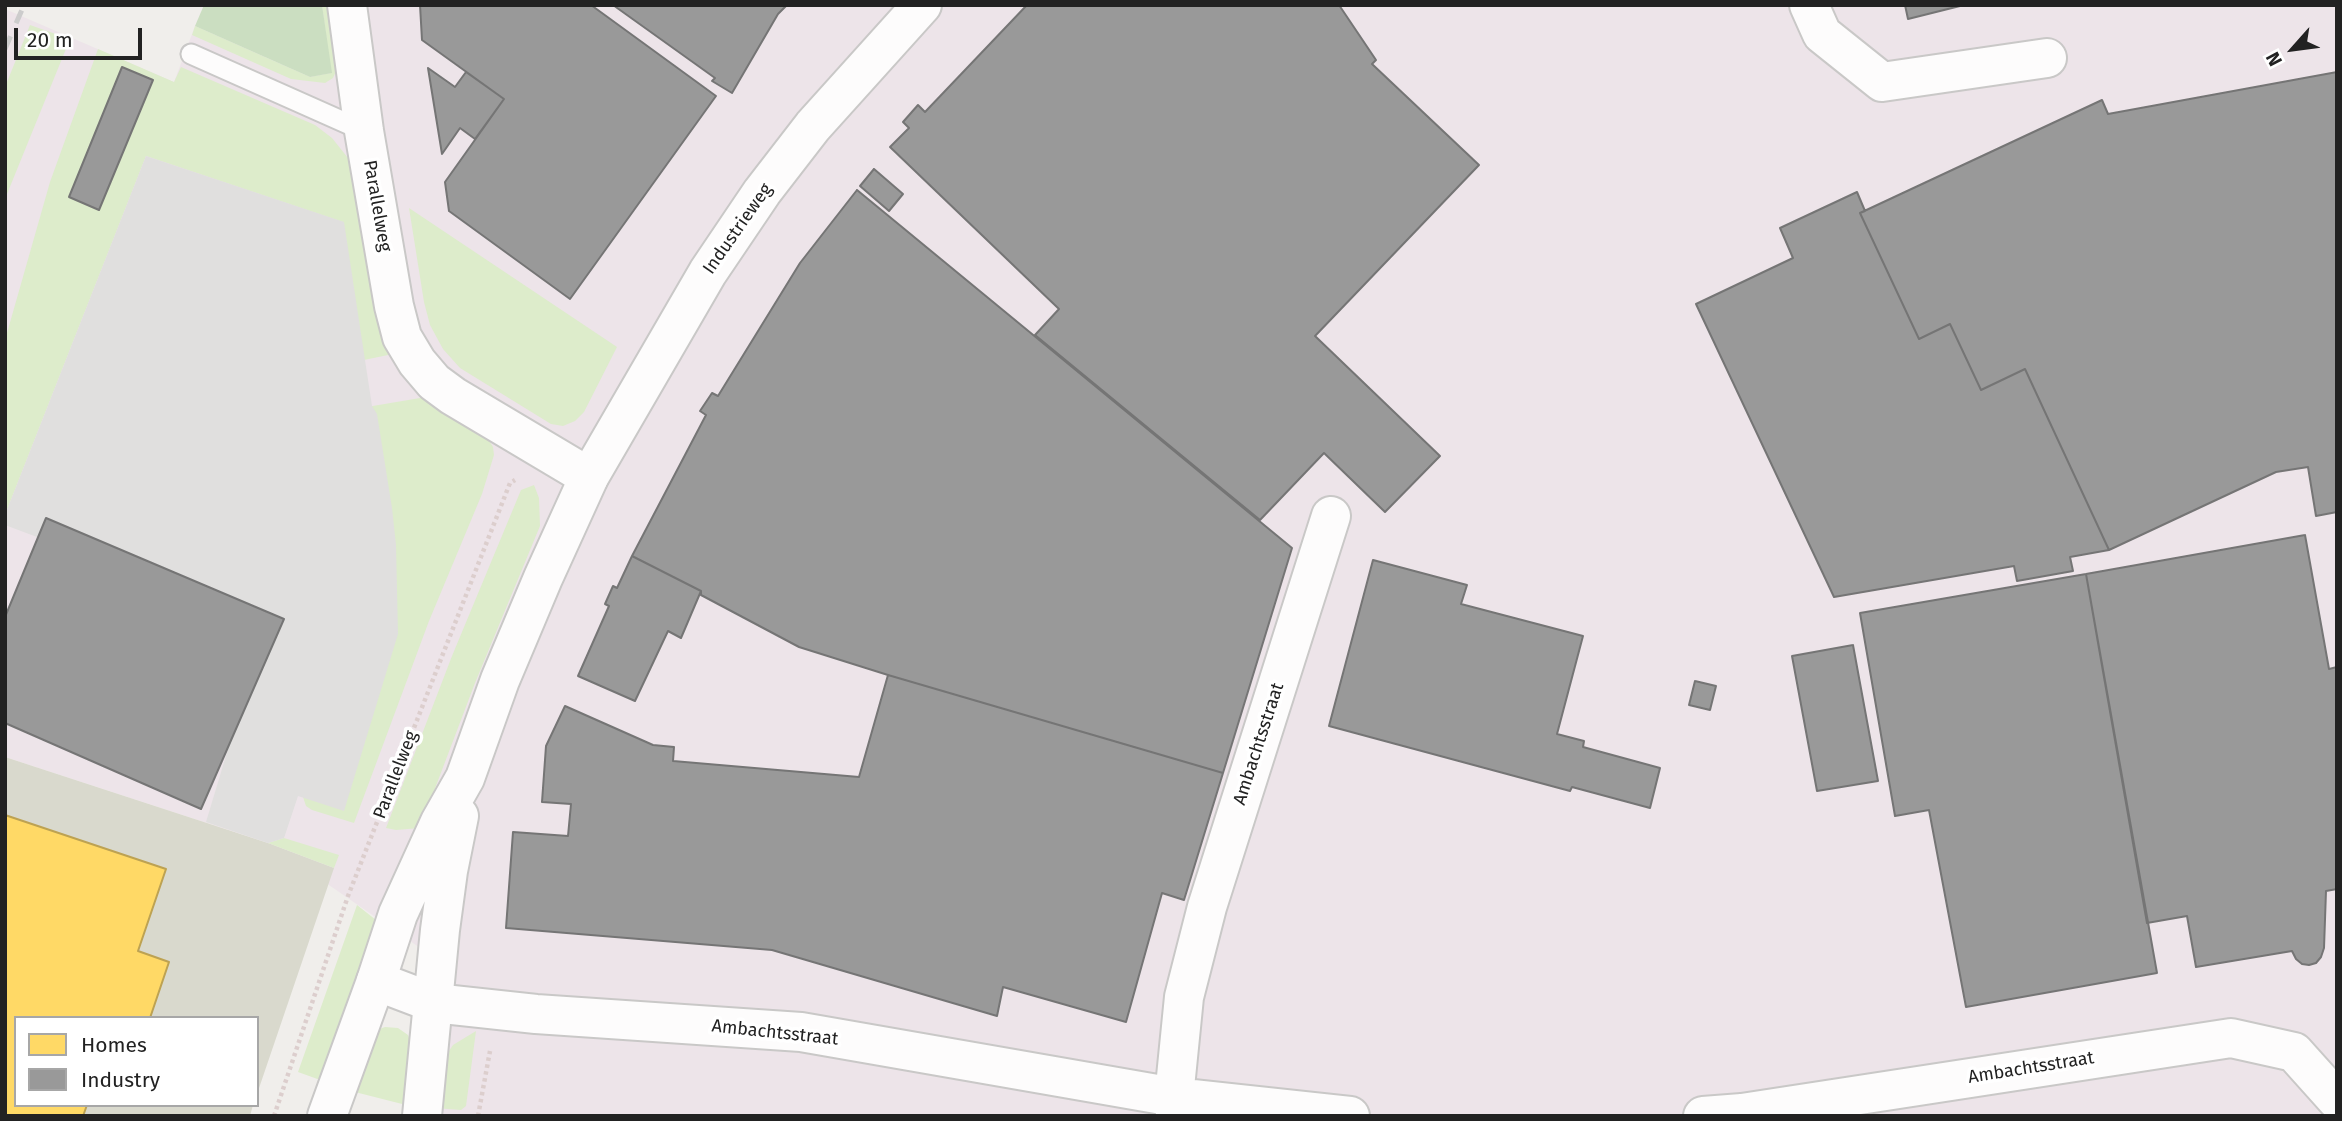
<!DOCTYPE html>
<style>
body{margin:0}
#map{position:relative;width:2342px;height:1121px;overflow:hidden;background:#f0eeeb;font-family:"Fira Sans",sans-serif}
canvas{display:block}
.frame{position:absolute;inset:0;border:7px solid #222;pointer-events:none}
.legend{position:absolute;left:14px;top:1016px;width:245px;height:91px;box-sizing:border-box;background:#fff;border:2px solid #a7a7a7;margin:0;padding:9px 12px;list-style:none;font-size:21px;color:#222}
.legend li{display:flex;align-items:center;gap:14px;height:35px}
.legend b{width:35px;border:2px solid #a7a7a7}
.north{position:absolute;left:2258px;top:14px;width:70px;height:70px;-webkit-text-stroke:5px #fff;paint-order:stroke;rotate:242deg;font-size:19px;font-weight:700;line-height:28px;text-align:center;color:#222}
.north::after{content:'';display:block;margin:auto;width:24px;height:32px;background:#222;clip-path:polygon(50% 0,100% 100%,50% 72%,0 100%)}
.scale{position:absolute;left:14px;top:28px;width:128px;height:32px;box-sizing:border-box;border:4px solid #222;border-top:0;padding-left:9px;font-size:21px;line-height:24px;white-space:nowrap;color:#222;-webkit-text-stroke:5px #fff;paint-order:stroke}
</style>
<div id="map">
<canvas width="2342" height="1121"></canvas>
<div class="frame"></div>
<ul class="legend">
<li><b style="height:19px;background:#ffd966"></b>Homes</li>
<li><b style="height:19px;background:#999"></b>Industry</li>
</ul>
<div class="north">N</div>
<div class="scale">20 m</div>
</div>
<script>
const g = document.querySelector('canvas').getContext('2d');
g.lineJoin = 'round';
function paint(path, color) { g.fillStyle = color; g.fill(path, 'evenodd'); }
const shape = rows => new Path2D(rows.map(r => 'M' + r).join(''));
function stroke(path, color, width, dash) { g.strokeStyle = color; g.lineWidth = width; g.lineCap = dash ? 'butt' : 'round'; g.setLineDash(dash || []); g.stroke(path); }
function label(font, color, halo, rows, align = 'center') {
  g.font = font + ' "Fira Sans",sans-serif'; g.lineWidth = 7; g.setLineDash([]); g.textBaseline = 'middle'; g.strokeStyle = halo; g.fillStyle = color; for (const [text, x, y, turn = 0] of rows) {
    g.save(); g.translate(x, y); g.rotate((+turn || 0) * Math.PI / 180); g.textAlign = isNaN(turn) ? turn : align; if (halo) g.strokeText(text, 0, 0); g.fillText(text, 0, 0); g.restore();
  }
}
paint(shape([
 [322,5,2337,5,2337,1116,442,1116,455,972,268,843,5,757,5,9,174,82,195,26,310,77]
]), '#ede4e9');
paint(shape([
 [5,757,268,843,334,868,257,1094,257,1018,16,1018,16,1105,253,1105,250,1116,5,1116]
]), '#d9d9cd');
paint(shape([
 [322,5,333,5,338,67,333,78,325,83,291,79,192,35,195,26,310,77,331,73],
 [30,25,70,39,5,199,5,87],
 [98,49,174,82,181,67,315,125,332,138,348,158,356,175,391,350,388,355,364,360,343,222,146,156,5,515,5,340,50,182],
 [409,208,617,347,584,412,575,421,563,426,551,424,460,368,443,349,430,325,424,302],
 [426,397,451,417,488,439,493,447,494,455,482,494,429,621,354,823,312,810,306,806,303,797,349,410],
 [534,485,539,498,540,526,475,683,420,828,396,830,386,828,452,656,521,490],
 [284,838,339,855,334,868,268,843],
 [357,905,381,924,323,1081,298,1072],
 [385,1027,398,1028,408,1035,412,1045,410,1106,347,1090,371,1032],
 [476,1031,466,1106,461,1110,435,1108,445,1057,453,1045]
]), '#ddeccb');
paint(shape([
 [204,5,322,5,332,73,310,77,195,26]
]), '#cbdec1');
paint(shape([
 [146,156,344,222,372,406,377,414,392,508,396,545,398,634,344,811,298,796,284,838,268,843,206,822,266,623,5,525,5,515]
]), '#e0dfde');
const homes = shape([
 [5,815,166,869,138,951,169,962,150,1018,16,1018,16,1105,87,1105,83,1116,5,1116,5,815]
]);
paint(homes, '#ffd966');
stroke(homes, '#bda252', 2);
const industry = shape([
 [420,5,591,5,716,96,570,299,449,211,445,182,504,99,422,40,420,5],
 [613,5,787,5,778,14,732,93,712,81,715,78,613,5],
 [1027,5,1339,5,1376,60,1372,64,1479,165,1315,336,1440,456,1385,512,1324,453,1260,520,1035,335,1059,309,890,147,909,128,903,122,918,105,925,112,1027,5],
 [1905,5,1964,5,1908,19,1905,5],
 [122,67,153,80,99,210,69,197,122,67],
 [428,68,455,87,466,72,504,99,475,139,460,128,442,154,428,68],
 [2337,72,2337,512,2316,516,2308,467,2276,472,2109,550,2025,369,1981,390,1950,324,1919,339,1860,213,2102,100,2108,114,2337,72],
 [874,169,903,194,889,211,860,186,874,169],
 [857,190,1292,548,1223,773,888,675,799,647,701,595,701,591,632,556,706,415,700,411,712,393,718,396,800,263,857,190],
 [1857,192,1865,211,1860,213,1919,339,1950,324,1981,390,2025,369,2109,550,2070,557,2073,571,2017,581,2014,566,1834,597,1696,304,1793,258,1780,228,1857,192],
 [46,518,284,619,201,809,5,723,5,617,46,518],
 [2305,535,2329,669,2337,667,2337,889,2326,891,2324,948,2321,957,2316,963,2309,965,2302,964,2296,959,2292,951,2196,967,2187,916,2147,923,2086,574,2305,535],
 [632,556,701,591,681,638,668,631,635,701,578,676,609,606,605,604,613,586,617,588,632,556],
 [1373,560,1467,585,1461,604,1583,636,1557,734,1584,741,1583,747,1660,768,1650,808,1572,787,1570,791,1329,726,1373,560],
 [2086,574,2157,973,1966,1007,1929,810,1895,816,1860,613,2086,574],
 [1853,645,1878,781,1817,791,1792,656,1853,645],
 [888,675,1223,773,1184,900,1162,893,1126,1022,1003,987,997,1016,772,950,506,928,513,832,568,836,571,804,542,802,546,746,565,706,653,745,674,747,673,761,859,777,888,675],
 [1695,681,1716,686,1710,710,1689,705,1695,681]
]);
paint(industry, '#999');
stroke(industry, '#757575', 2);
const service = shape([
 [191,54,364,131]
]);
const minor = shape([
 [347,5,364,131,394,306,402,337,417,362,434,382,453,396,589,477],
 [1809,5,1822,34,1882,82,2047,58],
 [376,981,434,1003,536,1014,801,1032,1174,1097,1350,1116],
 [1175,1116,1174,1097,1184,997,1207,907,1331,516],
 [1703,1116,1742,1113,2231,1038,2294,1052,2337,1100]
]);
const tertiary = shape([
 [327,1116,376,981,398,914,440,822,465,778,500,680,543,578,589,477,708,272,762,192,813,126,922,5],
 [422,1116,440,930,448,871,459,816]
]);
stroke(service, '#c9c8c7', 23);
stroke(minor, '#c9c8c7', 42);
stroke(tertiary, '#c9c8c7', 42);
stroke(shape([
 [274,1116,348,896,510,483,515,480],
 [478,1116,490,1051]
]), '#dccecd', 4.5, [3.5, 3.5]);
stroke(service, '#fdfcfc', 19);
stroke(minor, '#fdfcfc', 38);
stroke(tertiary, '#fdfcfc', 38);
stroke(shape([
 [5,49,24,5]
]), '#ccc', 5, [14, 14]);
label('18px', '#222', '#fff', [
 ["Parallelweg",377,206,80],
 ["Industrieweg",738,229,-55],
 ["Ambachtsstraat",1259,744,-72],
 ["Parallelweg",396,775,-69],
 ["Ambachtsstraat",775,1033,6],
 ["Ambachtsstraat",2031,1068,-9]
]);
</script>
